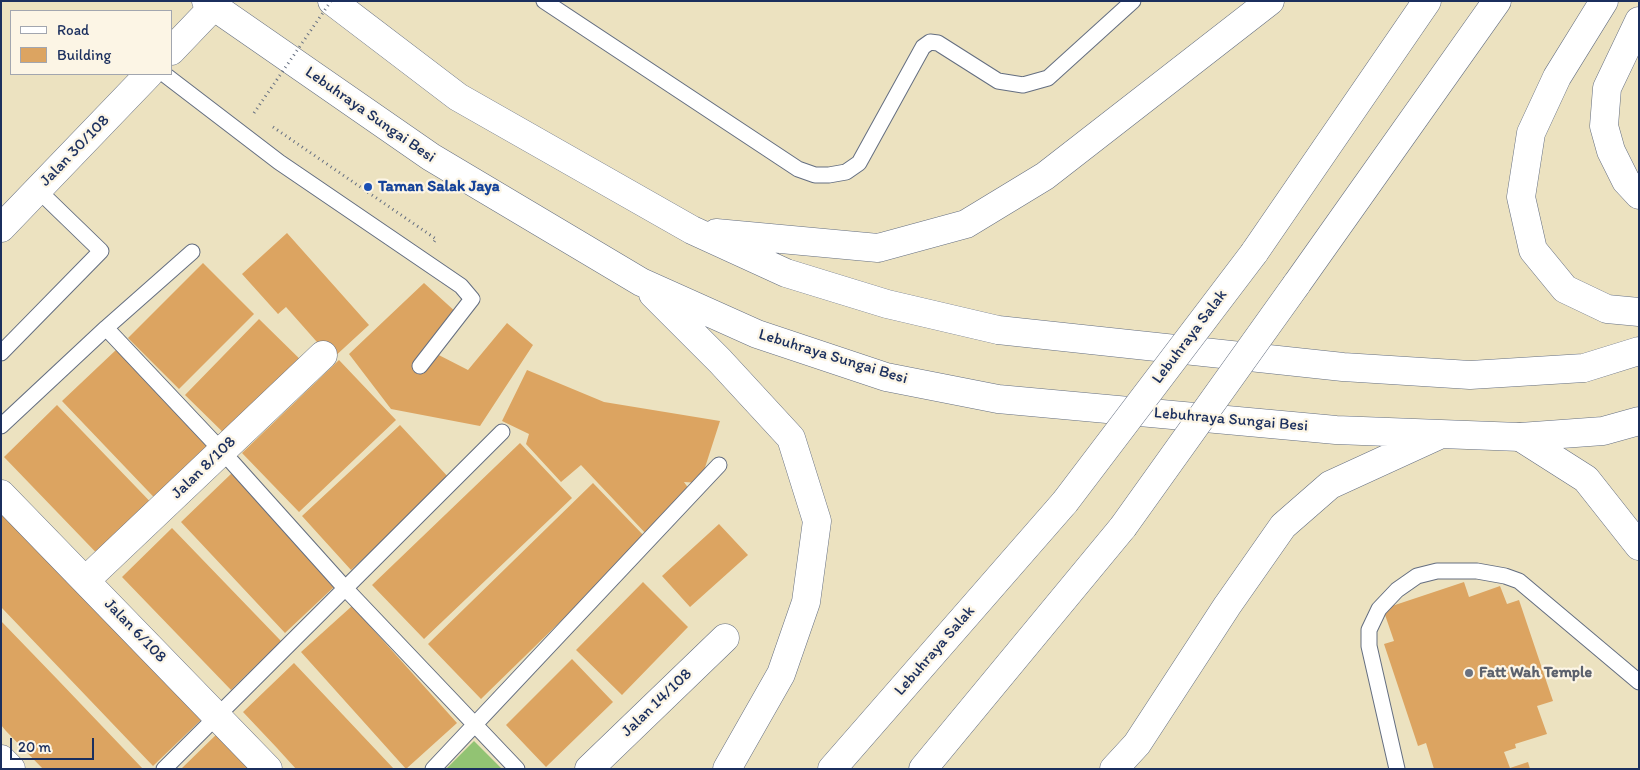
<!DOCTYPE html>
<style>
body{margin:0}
#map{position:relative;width:1640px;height:770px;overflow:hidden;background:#ece2c0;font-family:Itim,sans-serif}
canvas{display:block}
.frame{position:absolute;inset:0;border:2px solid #1b2f5e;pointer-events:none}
.legend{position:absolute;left:10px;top:10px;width:162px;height:65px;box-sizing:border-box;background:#fcf5e5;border:1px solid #a2a6af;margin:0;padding:6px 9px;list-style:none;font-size:15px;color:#1b2f5e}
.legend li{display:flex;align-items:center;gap:10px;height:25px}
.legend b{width:25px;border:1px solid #a2a6af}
.scale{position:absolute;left:10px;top:738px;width:84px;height:22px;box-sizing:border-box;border:2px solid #1b2f5e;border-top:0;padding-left:6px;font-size:15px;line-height:18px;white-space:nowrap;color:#1b2f5e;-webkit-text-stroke:4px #fcf5e5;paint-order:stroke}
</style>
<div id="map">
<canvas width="1640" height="770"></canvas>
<div class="frame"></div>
<ul class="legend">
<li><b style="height:6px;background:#fff"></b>Road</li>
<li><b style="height:14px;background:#dca461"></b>Building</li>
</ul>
<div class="scale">20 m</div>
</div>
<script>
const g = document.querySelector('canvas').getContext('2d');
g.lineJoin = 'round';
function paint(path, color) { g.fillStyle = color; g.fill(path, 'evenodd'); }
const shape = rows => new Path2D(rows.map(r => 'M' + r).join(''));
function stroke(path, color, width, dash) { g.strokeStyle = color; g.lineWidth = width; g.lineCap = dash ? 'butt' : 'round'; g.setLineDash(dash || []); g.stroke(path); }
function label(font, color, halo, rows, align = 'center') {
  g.font = font + ' Itim,sans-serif'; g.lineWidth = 4.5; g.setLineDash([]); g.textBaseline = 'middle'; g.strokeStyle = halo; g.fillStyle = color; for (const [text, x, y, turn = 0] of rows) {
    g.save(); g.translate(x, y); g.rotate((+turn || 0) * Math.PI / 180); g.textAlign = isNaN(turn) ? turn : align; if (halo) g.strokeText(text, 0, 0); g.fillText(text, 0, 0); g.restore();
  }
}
paint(shape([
 [474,741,502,769,446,769]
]), '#92c373');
paint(shape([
 [287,233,369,325,332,359,286,307,278,314,242,274],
 [203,263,254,314,179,389,128,338],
 [424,283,458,314,427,349,468,370,507,323,533,345,480,426,391,409,349,354],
 [259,319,308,367,234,443,185,395],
 [117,349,223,459,168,512,62,401],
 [339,360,396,420,299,512,242,453],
 [527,370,604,402,720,421,700,483,684,482,691,492,648,536,581,465,561,482,526,444,529,434,502,421],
 [57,405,163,515,110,567,4,457],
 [400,425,450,479,351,570,302,516],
 [520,443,572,498,424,639,372,585],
 [232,473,336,585,285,633,181,522],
 [593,483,646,538,481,699,428,644],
 [1,504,204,717,153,766,1,607],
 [719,524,748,555,690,607,662,576],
 [172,528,281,641,231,690,122,577],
 [643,582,688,627,622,695,576,650],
 [1464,582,1469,597,1500,586,1507,604,1519,600,1553,701,1537,706,1547,734,1515,744,1516,748,1504,752,1510,768,1528,762,1530,769,1434,769,1426,743,1418,746,1384,644,1394,641,1383,609],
 [352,606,457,723,406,769,301,652],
 [1,621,58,680,143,769,43,769,6,731,1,725],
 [572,659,613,702,546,767,506,725],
 [294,663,311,681,394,769,296,769,277,748,243,712],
 [221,730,253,769,181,769]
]), '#dca461');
const service = shape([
 [544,1,798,169,815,175,829,175,846,172,859,163,923,47,930,42,938,43,998,81,1023,85,1048,78,1133,1],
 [164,74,279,162,461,286,472,299,420,366],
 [106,328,222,451,345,588,517,769],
 [1,353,101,251,38,190],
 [1,426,106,328,192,252],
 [164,769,502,432],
 [433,769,719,465],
 [1397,769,1369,646,1369,630,1379,609,1397,590,1417,576,1437,571,1477,571,1505,576,1519,581,1639,682]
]);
const minor = shape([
 [171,51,214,6],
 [1,228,149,74],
 [1,494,268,769],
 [86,580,323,355],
 [1,759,11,769],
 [589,769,725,638]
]);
const tertiary = shape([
 [1520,437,1586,479,1639,546]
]);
const trunk = shape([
 [1254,253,1427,1],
 [1296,285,1497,1],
 [832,769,1065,502],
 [923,769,1123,527]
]);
const motorway = shape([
 [206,1,431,157,641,282,757,334,886,377,998,399,1336,430,1520,437,1603,431,1639,421],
 [332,1,458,97,692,230,786,273,887,304,998,330,1343,367,1470,375,1584,368,1639,351],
 [1604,1,1557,77,1531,133,1521,197,1533,250,1565,289,1607,309,1639,312],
 [1639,21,1607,88,1604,126,1611,151,1626,181,1639,195],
 [716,233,878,248,966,224,1045,176,1270,1],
 [653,294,720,361,791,438,817,521,806,602,781,674,727,769],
 [1114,769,1137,744,1227,606,1283,526,1330,485,1437,436]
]);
stroke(service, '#646e80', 17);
stroke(minor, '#646e80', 29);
stroke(tertiary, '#646e80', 29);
stroke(trunk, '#646e80', 29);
stroke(motorway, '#646e80', 29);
stroke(shape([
 [273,127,436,239,434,242]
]), '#646e80', 3, [1, 4]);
stroke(service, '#fff', 15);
stroke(minor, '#fff', 28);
stroke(tertiary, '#fff', 28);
stroke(trunk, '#fff', 28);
stroke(motorway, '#fff', 28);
const trunkBridge = shape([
 [1065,502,1254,253],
 [1123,527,1296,285]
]);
stroke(trunkBridge, '#646e80', 29, []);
stroke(shape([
 [254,113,331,1]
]), '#646e80', 3, [1, 4]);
stroke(trunkBridge, '#fff', 28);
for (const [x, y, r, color] of [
 [368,187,5,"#1a4fb4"],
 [1469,673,5,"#6b7280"]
]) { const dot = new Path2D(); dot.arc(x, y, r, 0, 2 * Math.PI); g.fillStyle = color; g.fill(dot); stroke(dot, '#fcf5e5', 2); }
label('16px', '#1b2f5e', '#fcf5e5', [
 ["Lebuhraya Sungai Besi",370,115,35],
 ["Jalan 30/108",75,151,-46],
 ["Lebuhraya Salak",1190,337,-53],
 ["Lebuhraya Sungai Besi",833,357,17],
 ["Lebuhraya Sungai Besi",1231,420,5],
 ["Jalan 8/108",204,468,-44],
 ["Jalan 6/108",135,631,46],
 ["Lebuhraya Salak",935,651,-49],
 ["Jalan 14/108",657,703,-44]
]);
label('bold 16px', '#164399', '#fcf5e5', [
 ["Taman Salak Jaya",378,187]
], 'left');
label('bold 16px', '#5b616d', '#fcf5e5', [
 ["Fatt Wah Temple",1479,673]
], 'left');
</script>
